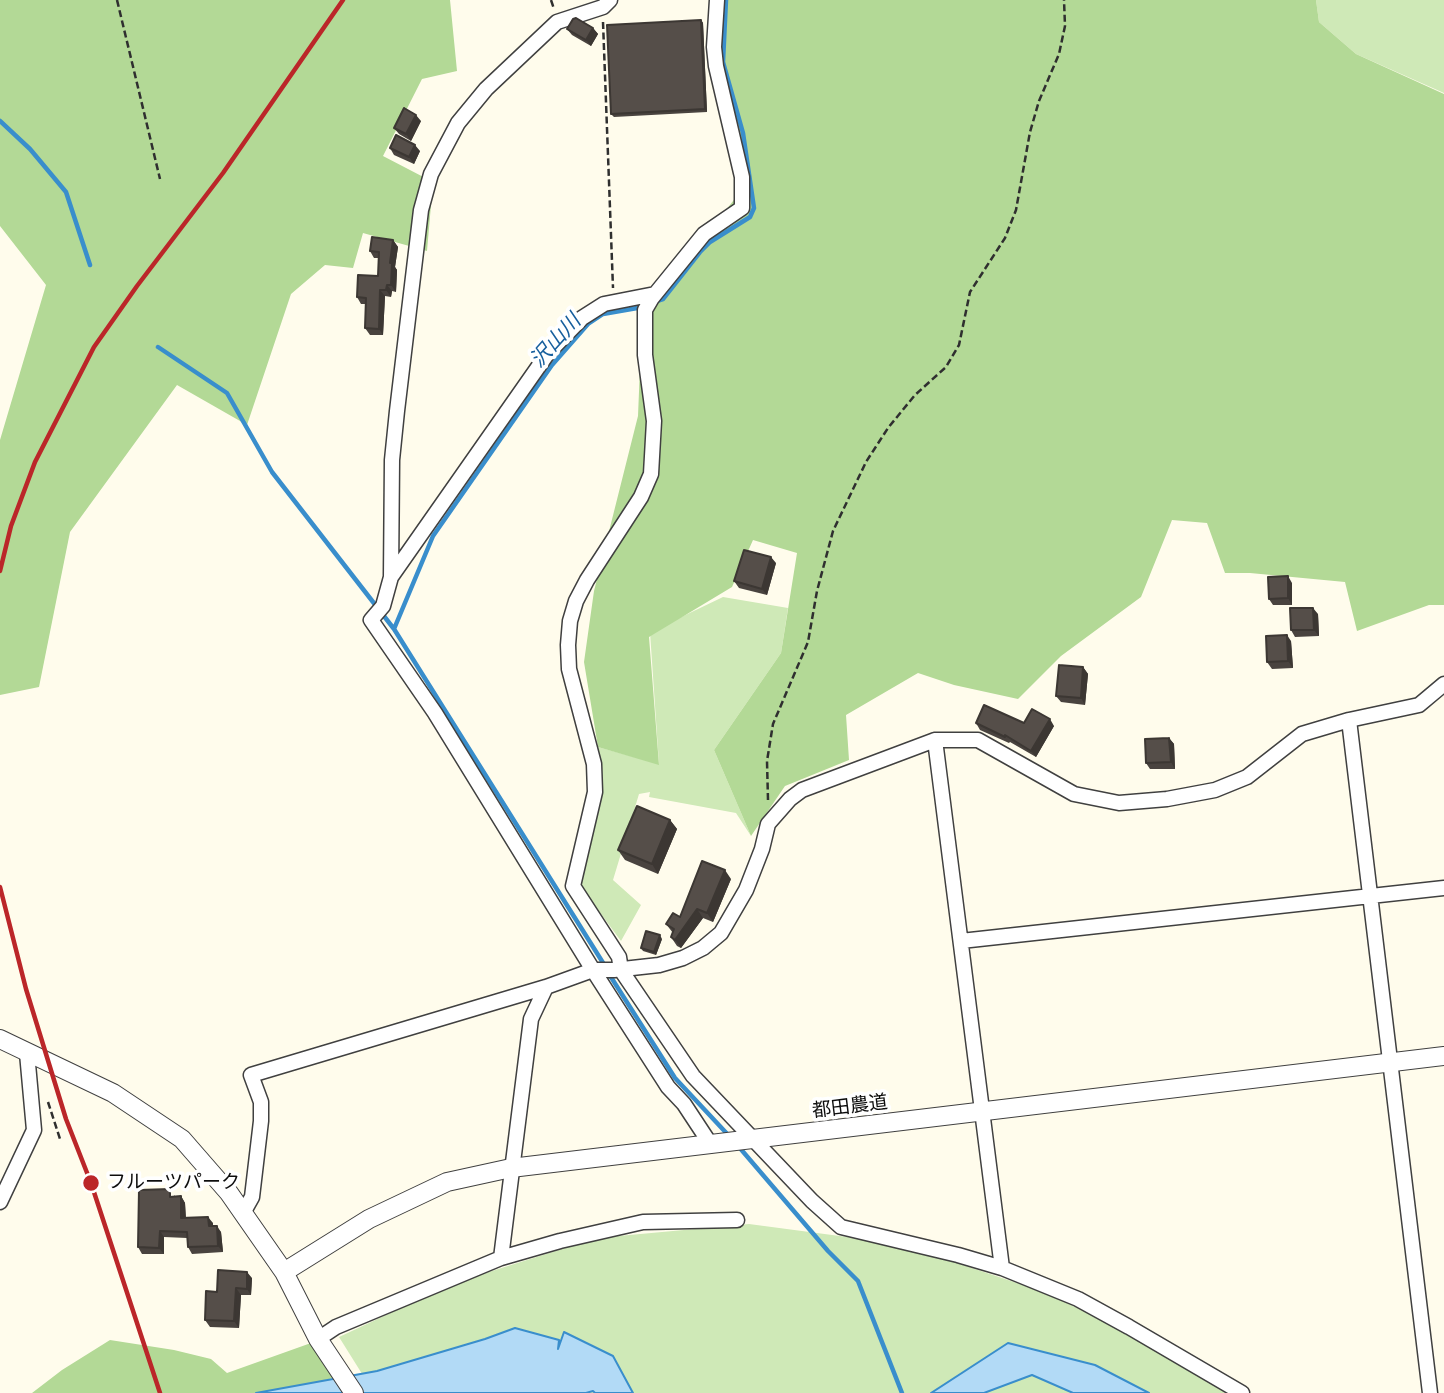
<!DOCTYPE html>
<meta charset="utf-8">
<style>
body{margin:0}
canvas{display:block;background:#fffcec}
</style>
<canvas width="1444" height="1393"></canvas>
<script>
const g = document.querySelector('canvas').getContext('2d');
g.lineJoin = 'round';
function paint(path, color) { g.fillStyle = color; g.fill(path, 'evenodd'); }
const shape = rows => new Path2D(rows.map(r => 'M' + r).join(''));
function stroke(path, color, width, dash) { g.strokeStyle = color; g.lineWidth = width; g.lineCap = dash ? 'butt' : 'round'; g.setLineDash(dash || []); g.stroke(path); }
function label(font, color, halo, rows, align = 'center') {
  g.font = font + ' "Noto Serif","Noto Sans JP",serif'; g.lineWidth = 7; g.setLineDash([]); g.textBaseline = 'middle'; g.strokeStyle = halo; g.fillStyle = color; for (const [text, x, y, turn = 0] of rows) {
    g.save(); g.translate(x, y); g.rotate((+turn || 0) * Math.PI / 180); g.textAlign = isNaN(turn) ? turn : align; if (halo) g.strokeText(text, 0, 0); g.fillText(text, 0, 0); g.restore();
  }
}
paint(shape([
 [1316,0,1444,0,1444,93,1356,54,1319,22],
 [723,597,788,608,781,653,714,750,751,836,736,813,649,797,650,792,639,794,613,880,641,905,621,941,578,883,600,780,598,747,659,764,650,632],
 [749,1224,900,1244,1044,1292,1150,1343,1226,1393,374,1393,339,1337,457,1282,597,1238]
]), '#cfe9b7');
paint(shape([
 [0,0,450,0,457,71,422,79,383,156,433,182,427,251,363,233,353,268,325,265,291,294,247,425,177,385,70,532,39,687,0,695,0,440,46,285,0,226],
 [722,0,1316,0,1319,22,1356,54,1444,94,1444,605,1429,605,1357,631,1345,582,1250,573,1225,573,1207,523,1172,520,1141,597,1061,656,1018,699,954,685,918,673,846,715,849,760,785,786,751,836,714,750,781,653,797,553,753,540,732,587,649,637,659,765,598,747,584,662,594,591,638,416,642,318,740,192,718,63],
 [110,1340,174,1350,211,1359,227,1373,311,1343,333,1378,276,1393,32,1393,62,1370]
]), '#b3d996');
const water = shape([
 [515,1328,559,1340,558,1349,564,1332,613,1356,633,1393,595,1393,593,1391,586,1393,256,1393,377,1371,485,1339,515,1328],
 [1008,1343,1095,1365,1149,1393,1073,1393,1032,1375,984,1393,931,1393,1008,1343]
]);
paint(water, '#b2daf6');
stroke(water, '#398ecc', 2);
stroke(shape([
 [0,121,30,149,66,192,90,265],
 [654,302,663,299,700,252,710,242,750,217,754,208,743,133,723,62,726,0],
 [158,347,227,393,272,472,394,629,605,966],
 [394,629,433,536,552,365,588,324,603,314,643,307],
 [609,974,675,1078,731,1138],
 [739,1147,828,1251,858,1281,902,1393]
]), '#398ecc', 4.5);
const minor = shape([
 [610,0,603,7,557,22,486,89,458,123,431,174,421,210,397,411,392,460,391,577,383,606,371,620,435,713,593,970,668,1087,684,1104,711,1145],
 [717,0,714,47,716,66,742,177,742,208,704,234,652,298,645,310,645,355,654,421,651,474,641,497,587,580,576,601,570,621,568,645,569,669,594,764,595,792,573,886,619,957,621,970,693,1076,812,1201,841,1227,958,1255,1002,1268,1078,1299,1129,1327,1242,1393],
 [391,577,548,353,582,318,604,304,655,294],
 [1349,720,1430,1393],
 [935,740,1002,1268],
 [961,941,1444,888],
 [0,1202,34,1130,27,1053],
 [243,1213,252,1197,261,1121,261,1102,251,1075,546,987],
 [501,1258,531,1019,546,987,593,970,614,970,659,965,683,958,703,948,721,933,746,890,762,849,768,824,790,799,802,790,935,740,978,740,1074,794,1119,803,1167,799,1215,790,1247,777,1302,734,1349,720,1419,705,1444,684],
 [318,1339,336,1327,501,1258,560,1241,643,1222,737,1220]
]);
const tertiary = shape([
 [0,1039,113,1093,182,1139,229,1193,284,1272,318,1339,354,1393],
 [284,1272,369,1219,447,1182,511,1168,1444,1056]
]);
stroke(minor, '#404040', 17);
stroke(tertiary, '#404040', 20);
stroke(shape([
 [117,0,160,179],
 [551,0,554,9],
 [603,22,613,288],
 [768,800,767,761,773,724,808,642,817,591,833,531,866,462,888,428,915,395,946,367,959,345,970,292,1005,238,1016,210,1030,132,1039,101,1059,54,1065,26,1064,0],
 [48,1102,60,1139]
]), '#2f2f2f', 2.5, [7, 3.5]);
stroke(minor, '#fff', 14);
stroke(tertiary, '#fff', 18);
stroke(shape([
 [0,571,11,526,35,462,94,347,137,286,223,173,343,0],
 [0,887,26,989,66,1119,91,1183,160,1393]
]), '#bb2629', 4.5);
paint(shape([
 [701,20,703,23,707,112,614,117,611,114],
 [593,28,598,34,591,46,572,35,567,29],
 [421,121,411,141,399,134,394,128],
 [390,148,420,151,414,164,394,155],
 [393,240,398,247,395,267,397,270,396,292,392,291,391,297,385,296,383,335,370,335,365,328,366,304,361,304,357,297,378,276,379,258,374,258,370,251],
 [776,563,767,595,739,588,734,581],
 [1292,583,1292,605,1273,605,1269,599],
 [1318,614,1319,636,1295,637,1291,630],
 [1291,641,1293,668,1272,669,1267,662],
 [1083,667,1088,674,1085,705,1061,702,1056,696],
 [976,723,1024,723,1054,726,1036,757,1010,742,1009,743,980,730],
 [1169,738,1174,744,1175,769,1150,769,1146,763],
 [670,820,677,829,658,874,625,860,618,850],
 [731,879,713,922,703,918,681,948,677,946,671,937,673,933,666,924,680,917],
 [662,939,656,955,643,951,641,948],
 [175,1195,175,1197,181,1196,185,1203,186,1218,213,1223,213,1226,221,1232,223,1252,192,1254,188,1247,187,1238,164,1237,164,1254,142,1254,138,1247],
 [252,1278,251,1295,241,1295,239,1328,210,1327,205,1320,217,1292]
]), '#49433f');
paint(shape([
 [701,20,703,23,707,112,705,109],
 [593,28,598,34,591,46,586,40],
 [416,115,421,121,411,141,406,134],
 [415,145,420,151,414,164,409,157],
 [393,240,398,247,395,267,397,270,396,292,391,285,390,263],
 [387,285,392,291,391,297,386,290],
 [380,290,385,296,383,335,379,329],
 [771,557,776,563,767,595,762,589],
 [1288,576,1292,583,1292,605,1288,598],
 [1313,608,1318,614,1319,636,1314,630],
 [1287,635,1291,641,1293,668,1288,661],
 [1083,667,1088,674,1085,705,1081,698],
 [1050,719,1054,726,1036,757,1031,751],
 [1169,738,1174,744,1175,769,1171,762],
 [670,820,677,829,658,874,652,864],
 [725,870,731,879,713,922,707,913],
 [697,909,703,918,681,948,675,940],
 [660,935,662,939,656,955,654,952],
 [181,1196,185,1203,186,1225,181,1218],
 [208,1217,213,1223,213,1233,209,1226],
 [217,1226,221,1232,223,1252,218,1246],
 [160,1231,164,1237,164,1254,159,1248],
 [247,1272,252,1278,251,1295,247,1289],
 [236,1288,241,1295,239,1328,234,1321]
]), '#3c3733');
const building = shape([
 [576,18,593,28,586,40,567,29,573,19,576,18],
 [701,20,705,109,611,114,607,25,701,20],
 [404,108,416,115,406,134,394,128,404,108],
 [396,135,415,145,409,157,390,148,396,135],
 [372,237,393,240,390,263,392,263,391,285,387,285,386,290,380,290,379,329,365,328,366,298,357,297,358,275,378,276,379,252,370,251,372,237],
 [744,550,771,557,762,589,734,581,744,550],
 [1288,576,1288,598,1269,599,1268,577,1288,576],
 [1290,608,1313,608,1314,630,1291,630,1290,608],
 [1287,635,1288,661,1267,662,1266,636,1287,635],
 [1059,665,1083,667,1081,698,1056,696,1059,665],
 [984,705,1024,723,1032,709,1050,719,1031,751,1005,735,1005,737,976,723,984,705],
 [1169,738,1171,762,1146,763,1145,739,1169,738],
 [637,806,670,820,652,864,618,850,637,806],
 [702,861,725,870,707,913,697,909,675,940,671,937,674,929,666,924,673,913,680,917,702,861],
 [646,931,660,935,654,952,641,948,646,931],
 [170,1189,170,1197,181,1196,181,1218,208,1217,209,1226,217,1226,218,1246,188,1247,187,1232,160,1231,159,1248,138,1247,139,1190,170,1189],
 [218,1270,247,1272,247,1289,236,1288,234,1321,205,1320,206,1291,217,1292,218,1270]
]);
paint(building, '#554e49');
stroke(building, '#3c3733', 2);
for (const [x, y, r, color] of [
 [91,1183,9,"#bb2629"]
]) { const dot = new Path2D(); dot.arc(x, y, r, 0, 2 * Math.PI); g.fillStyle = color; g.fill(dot); stroke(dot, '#fff', 2.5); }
label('19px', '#0d0d0d', '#fff', [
 ["都田農道",850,1107,-7]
]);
label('19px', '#0d0d0d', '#fff', [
 ["フルーツパーク",107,1183]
], 'left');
label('italic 21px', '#175f9d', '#fff', [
 ["沢山川",556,341,-48]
]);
</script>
